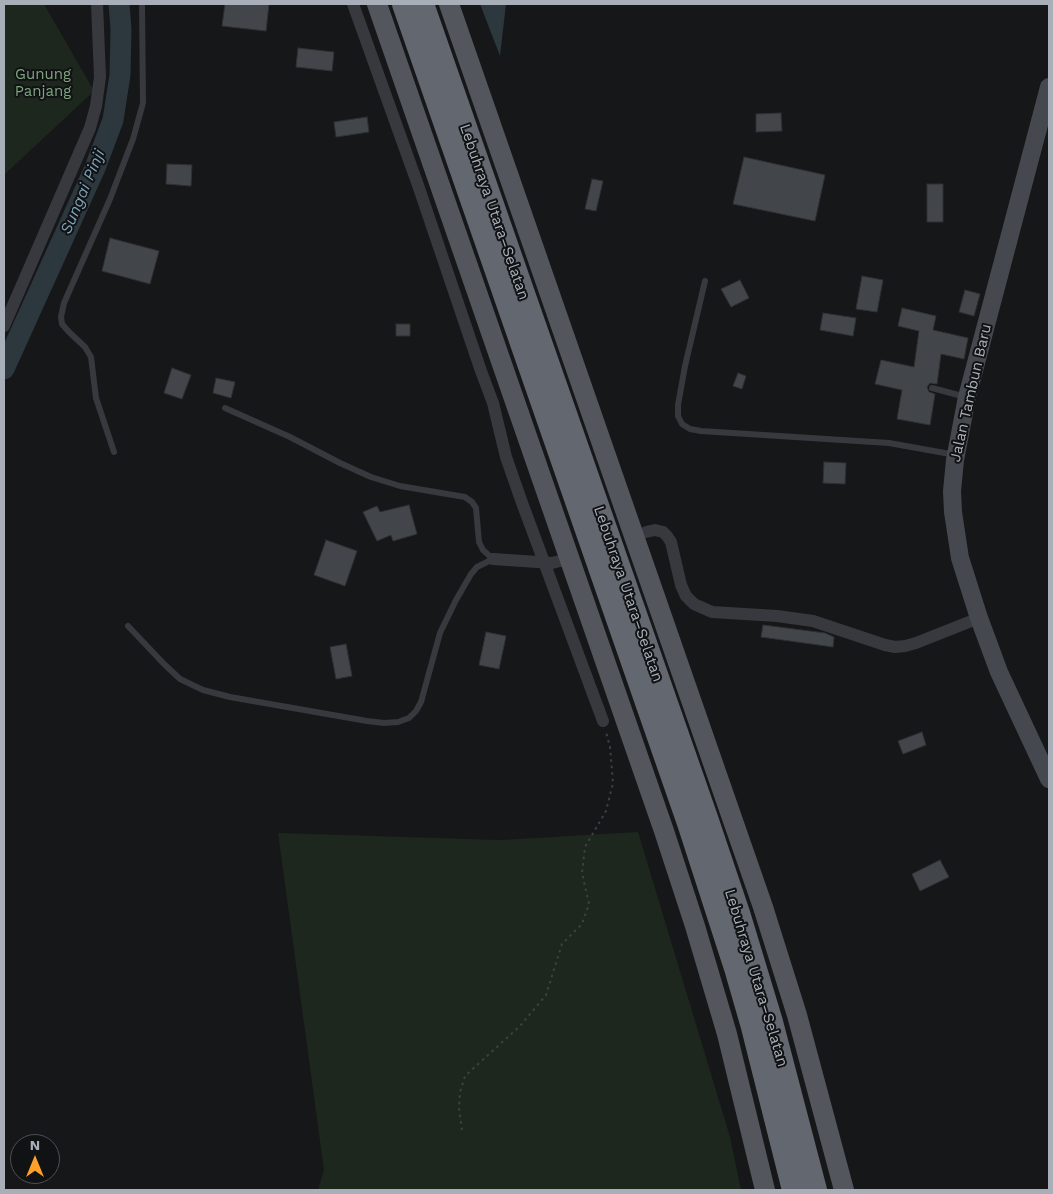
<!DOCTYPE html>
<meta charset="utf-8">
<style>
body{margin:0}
#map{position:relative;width:1053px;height:1194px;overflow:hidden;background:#161719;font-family:"Work Sans",sans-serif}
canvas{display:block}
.frame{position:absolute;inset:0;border:5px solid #a8afb9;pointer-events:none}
.north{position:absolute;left:10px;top:1134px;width:50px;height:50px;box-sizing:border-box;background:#111214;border:1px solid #4d5156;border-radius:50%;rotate:0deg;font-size:14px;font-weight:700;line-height:20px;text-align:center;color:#a8afb9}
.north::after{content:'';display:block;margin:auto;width:18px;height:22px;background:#fda02a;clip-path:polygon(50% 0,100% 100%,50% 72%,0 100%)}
</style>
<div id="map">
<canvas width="1053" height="1194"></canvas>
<div class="frame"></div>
<div class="north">N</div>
</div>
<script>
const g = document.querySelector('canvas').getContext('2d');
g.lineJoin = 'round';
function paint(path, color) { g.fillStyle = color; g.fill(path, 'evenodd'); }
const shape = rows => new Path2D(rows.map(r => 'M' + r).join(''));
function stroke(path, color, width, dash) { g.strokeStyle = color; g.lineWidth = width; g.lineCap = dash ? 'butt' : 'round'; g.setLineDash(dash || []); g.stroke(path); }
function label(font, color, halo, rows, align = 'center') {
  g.font = font + ' "Work Sans",sans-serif'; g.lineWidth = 4; g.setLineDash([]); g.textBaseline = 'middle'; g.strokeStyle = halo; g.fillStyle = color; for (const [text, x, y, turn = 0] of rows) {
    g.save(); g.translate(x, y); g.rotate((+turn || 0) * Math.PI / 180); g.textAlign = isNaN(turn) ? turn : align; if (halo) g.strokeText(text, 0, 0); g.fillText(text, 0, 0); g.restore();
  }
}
paint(shape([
 [4,4,44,4,94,91,4,175],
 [638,832,730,1137,741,1190,318,1190,324,1170,278,833,501,840]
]), '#1e271e');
paint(shape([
 [480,4,506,4,500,56]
]), '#2c373e');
stroke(shape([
 [4,369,95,168,113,120,120,75,121,29,119,4]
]), '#2c373e', 21);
const building = shape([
 [225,4,269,4,266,31,222,26,225,4],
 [298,48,334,52,332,71,296,67,298,48],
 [781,113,782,131,756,132,756,114,781,113],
 [367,117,369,132,336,137,334,122,367,117],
 [744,157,825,175,815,221,733,204,744,157],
 [167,164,192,165,191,186,166,184,167,164],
 [592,179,603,181,596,211,585,209,592,179],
 [927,184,943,184,943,222,927,222,927,184],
 [110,238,159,251,150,284,102,271,110,238],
 [862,276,883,280,877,312,856,309,862,276],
 [740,280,749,298,731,307,721,289,740,280],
 [965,290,980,294,974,316,959,312,965,290],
 [902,308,936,316,933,330,968,338,964,359,941,354,937,384,930,383,927,387,929,392,935,394,930,425,897,419,902,390,875,384,881,360,914,367,919,331,898,326,902,308],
 [823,313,856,318,853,336,820,330,823,313],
 [396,324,410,324,410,336,396,336,396,324],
 [172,368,191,375,182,399,164,393,172,368],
 [738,373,746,376,742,389,733,386,738,373],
 [216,378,235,382,231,398,213,393,216,378],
 [824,462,846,463,845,484,823,483,824,462],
 [409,505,417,534,393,541,391,535,377,541,363,512,377,506,380,512,409,505],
 [326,540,357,551,345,586,314,575,326,540],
 [763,625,825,633,834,637,833,647,761,637,763,625],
 [486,632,506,636,499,669,479,665,486,632],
 [346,644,352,676,336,679,330,647,346,644],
 [922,732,926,745,903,754,898,741,922,732],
 [940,860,949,877,920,891,912,874,940,860]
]);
paint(building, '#424549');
stroke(building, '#303135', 1);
stroke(shape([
 [462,1130,459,1108,460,1092,465,1076,520,1026,546,995,562,944,582,924,589,904,582,873,585,847,606,811,613,783,610,747,606,732]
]), '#3d4045', 2, [2.5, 4]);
stroke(shape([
 [705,281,685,366,678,405,678,416,682,424,690,429,701,431,889,443,956,455],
 [932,388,966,397],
 [114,452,96,398,91,357,85,347,69,332,62,324,61,317,64,303,110,199,133,139,143,103,142,4],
 [128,626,164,664,180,679,203,690,230,697,367,721,384,723,398,722,409,718,416,711,421,702,440,633,456,600,471,574,477,567,493,559,483,550,479,542,476,508,472,502,465,497,400,486,371,477,340,463,290,437,225,408]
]), '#37393e', 6);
stroke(shape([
 [353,4,419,188,481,371,493,403,506,457,521,500,603,721],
 [4,326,90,128,96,106,100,77,97,4],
 [646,532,655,530,663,532,667,536,671,542,681,585,686,596,694,604,712,612,777,616,813,621,885,645,895,647,905,646,916,643,979,618],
 [493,559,552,563,560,561]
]), '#37393e', 12);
stroke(shape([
 [1049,87,967,397,955,460,952,491,953,512,960,558,979,618,999,672,1049,779]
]), '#45484e', 18);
stroke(shape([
 [377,4,664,831,695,926,727,1034,765,1190],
 [449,4,763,907,797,1015,844,1190]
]), '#53565d', 20);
stroke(shape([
 [404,4,689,823,736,968,753,1027,794,1190],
 [422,4,706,818,738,913,771,1022,815,1190]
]), '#63676f', 24);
label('15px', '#7fa57e', '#111214', [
 ["Gunung",43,75],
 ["Panjang",43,92]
]);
label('15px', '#a8afb9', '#111214', [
 ["Lebuhraya Utara–Selatan",494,212,71],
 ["Jalan Tambun Baru",971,393,-77],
 ["Lebuhraya Utara–Selatan",628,594,71],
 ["Lebuhraya Utara–Selatan",756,978,73]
]);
label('italic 16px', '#7da1b6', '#111214', [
 ["Sungai Pinji",83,192,-67]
]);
</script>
